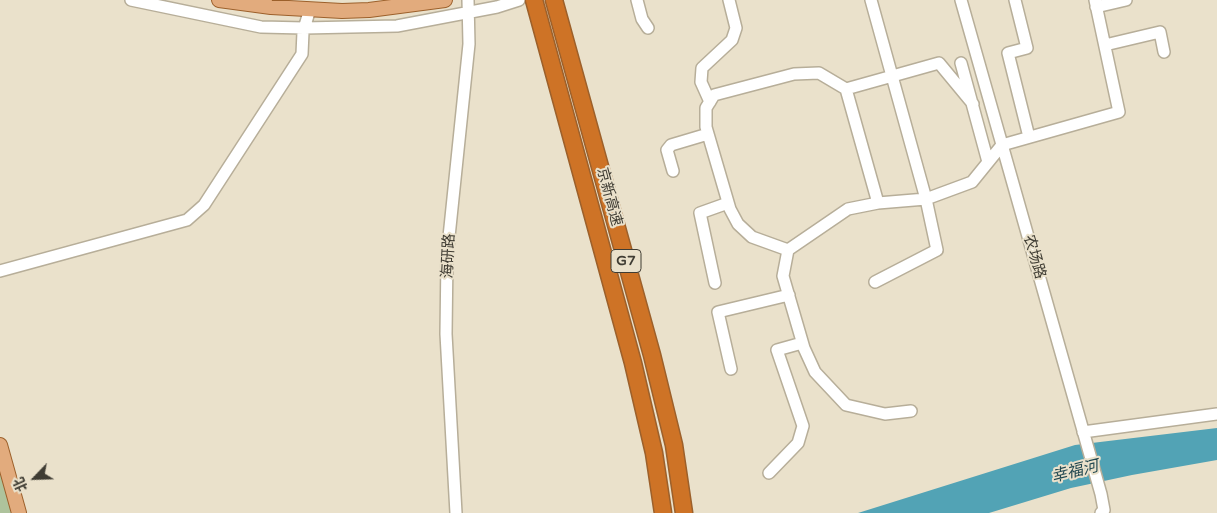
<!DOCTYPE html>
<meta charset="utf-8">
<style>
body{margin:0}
#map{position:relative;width:1217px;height:513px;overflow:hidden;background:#eae1cb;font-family:"Varela Round","Noto Sans SC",sans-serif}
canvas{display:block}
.north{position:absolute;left:10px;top:453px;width:50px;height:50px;-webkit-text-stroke:4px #eae1cb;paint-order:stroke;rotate:246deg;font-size:14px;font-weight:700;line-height:20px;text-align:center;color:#3f3c33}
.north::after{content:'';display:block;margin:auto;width:18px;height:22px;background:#3f3c33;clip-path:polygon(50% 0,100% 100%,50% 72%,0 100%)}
</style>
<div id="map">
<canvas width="1217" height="513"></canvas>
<div class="north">北</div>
</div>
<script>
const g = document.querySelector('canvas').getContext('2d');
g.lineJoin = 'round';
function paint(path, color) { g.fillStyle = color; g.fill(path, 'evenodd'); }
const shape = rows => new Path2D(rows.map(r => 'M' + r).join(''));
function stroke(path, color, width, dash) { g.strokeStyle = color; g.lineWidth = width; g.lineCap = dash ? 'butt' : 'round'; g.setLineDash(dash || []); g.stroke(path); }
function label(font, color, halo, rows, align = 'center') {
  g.font = font + ' "Varela Round","Noto Sans SC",sans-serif'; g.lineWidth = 4; g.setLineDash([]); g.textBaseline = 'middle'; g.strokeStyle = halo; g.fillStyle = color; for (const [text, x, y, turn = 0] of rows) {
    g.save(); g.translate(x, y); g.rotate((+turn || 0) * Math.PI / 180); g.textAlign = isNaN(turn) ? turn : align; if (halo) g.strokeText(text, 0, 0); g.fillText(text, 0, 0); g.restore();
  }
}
paint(shape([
 [0,468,13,513,0,513]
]), '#aec39c');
paint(shape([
 [1217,428,1217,460,1132,475,1071,488,989,513,858,513,1075,445]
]), '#52a3b5');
const minor = shape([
 [131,0,261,27,304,28,397,26,497,7,519,0],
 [637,0,642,19,648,28],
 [871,0,926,199,937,250,875,282],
 [961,0,1101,494,1104,510,1101,513],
 [1015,0,1027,48,1008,53,1029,137],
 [1096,7,1126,0],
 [1105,45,1160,32,1164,52],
 [961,63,988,162],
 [710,102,701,82,702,68,732,40,736,28,729,0],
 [673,171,667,150,671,145,708,134],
 [878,203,846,89,939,63,973,104],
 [788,250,752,237,738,224,730,209,706,127,706,108,714,95,794,74,819,73,846,89],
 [0,271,187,220,204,205,302,54,303,32,310,9],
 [715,283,700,213,728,203],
 [731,369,718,312,789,295],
 [911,411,885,414,846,405,815,372,804,348,783,276,788,250,848,209,878,203,926,199,972,182,1002,145,1119,112,1095,0],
 [1083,432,1217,414],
 [769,473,798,443,803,426,777,350,802,343],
 [456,513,446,334,447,256,469,44,468,0]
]);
const major = shape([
 [219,0,271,7,342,11,369,10,445,0],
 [0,445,19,513]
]);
const highway = shape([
 [534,0,633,363,654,453,663,513],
 [554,0,652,355,674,445,684,513]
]);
stroke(minor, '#b7ae99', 14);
stroke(major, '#9c602b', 16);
stroke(highway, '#9c602b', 19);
stroke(minor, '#fff', 11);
stroke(major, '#e2ab7d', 14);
stroke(highway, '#ce7326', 16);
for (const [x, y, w] of [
 [626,261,30]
]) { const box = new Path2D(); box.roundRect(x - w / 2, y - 11.5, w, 23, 4); g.fillStyle = '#eae1cb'; g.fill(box); stroke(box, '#3f3c33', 1); }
label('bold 14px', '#3f3c33', null, [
 ["G7",626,261]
]);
label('15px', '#3f3c33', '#eae1cb', [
 ["京新高速",609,197,75],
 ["海研路",449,256,-87],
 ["农场路",1034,257,74]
]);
label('italic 16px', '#224850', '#eae1cb', [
 ["幸福河",1075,472,-14]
]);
</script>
